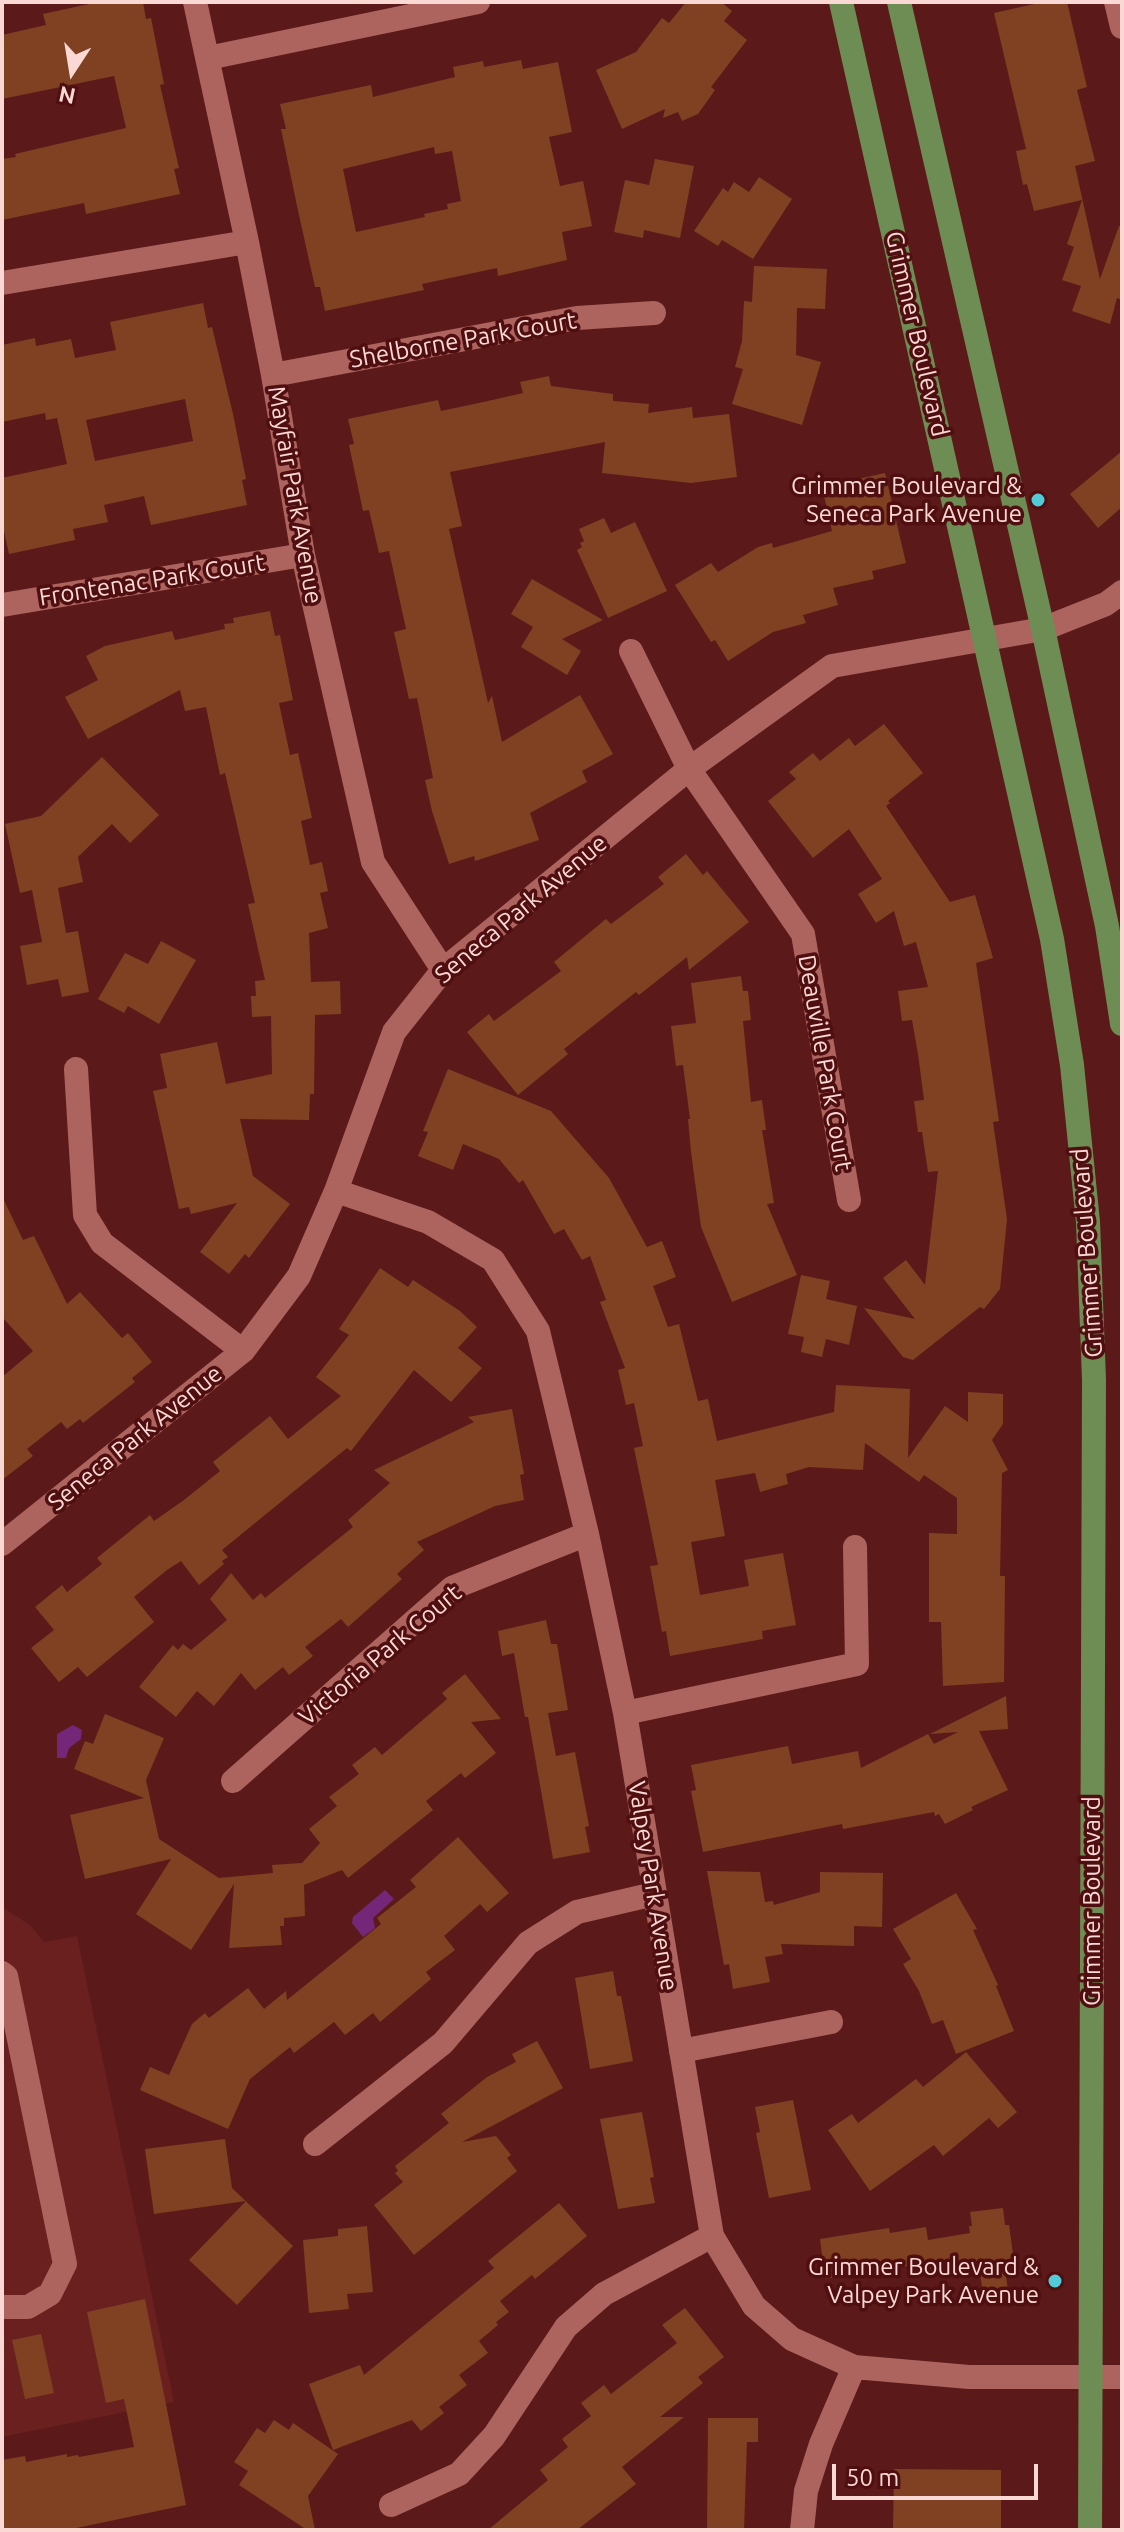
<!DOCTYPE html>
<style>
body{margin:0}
#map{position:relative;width:1124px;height:2532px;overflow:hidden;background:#5b1a19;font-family:Ubuntu,sans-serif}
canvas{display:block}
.frame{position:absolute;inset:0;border:4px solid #fad8d4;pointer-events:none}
.north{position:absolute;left:32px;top:32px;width:80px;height:80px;-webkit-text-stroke:6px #4f0e0f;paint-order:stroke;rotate:192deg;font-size:22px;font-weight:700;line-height:32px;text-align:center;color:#fad8d4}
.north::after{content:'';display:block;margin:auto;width:28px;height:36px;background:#fad8d4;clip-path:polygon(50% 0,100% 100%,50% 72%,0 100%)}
.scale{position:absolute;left:832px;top:2464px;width:206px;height:36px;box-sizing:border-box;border:4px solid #fad8d4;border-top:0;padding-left:10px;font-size:24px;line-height:28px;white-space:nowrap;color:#fad8d4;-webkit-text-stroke:6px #4f0e0f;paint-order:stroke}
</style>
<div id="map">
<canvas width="1124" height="2532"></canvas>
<div class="frame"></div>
<div class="north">N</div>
<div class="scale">50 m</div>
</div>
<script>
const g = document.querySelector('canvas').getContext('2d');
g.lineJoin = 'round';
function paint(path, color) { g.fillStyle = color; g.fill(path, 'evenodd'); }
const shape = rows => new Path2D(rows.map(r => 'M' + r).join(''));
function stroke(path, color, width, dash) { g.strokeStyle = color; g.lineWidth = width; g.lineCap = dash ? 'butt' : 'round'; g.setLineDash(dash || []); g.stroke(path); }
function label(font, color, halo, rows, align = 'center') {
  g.font = font + ' Ubuntu,sans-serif'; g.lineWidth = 7; g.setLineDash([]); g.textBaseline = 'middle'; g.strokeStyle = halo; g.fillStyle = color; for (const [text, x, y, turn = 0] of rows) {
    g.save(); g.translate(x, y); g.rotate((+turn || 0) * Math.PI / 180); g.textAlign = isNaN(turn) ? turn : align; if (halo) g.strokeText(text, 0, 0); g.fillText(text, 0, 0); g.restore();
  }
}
paint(shape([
 [2,1907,30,1925,44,1942,77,1936,174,2402,2,2437]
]), '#69201f');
paint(shape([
 [73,1725,82,1730,81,1739,69,1748,66,1758,57,1758,57,1734],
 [385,1890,394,1899,373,1918,375,1928,363,1937,352,1923,353,1917]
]), '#742779');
paint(shape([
 [98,2,143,2,146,19,151,18,164,84,160,85,179,168,174,169,180,194,86,214,84,203,2,220,2,159,16,157,15,154,126,128,114,76,2,99,2,35,46,25,43,14],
 [686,2,721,2,732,11,724,21,747,40,711,87,715,90,698,114,682,121,678,112,663,118,665,109,622,129,596,70,636,52,662,18,669,23],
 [1043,2,1067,2,1087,87,1077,90,1095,161,1075,166,1100,279,1119,226,1122,226,1122,300,1117,298,1110,324,1072,311,1081,286,1062,280,1074,247,1067,244,1082,200,1034,211,1027,184,1023,185,1016,151,1026,149,994,13],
 [521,60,523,69,558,62,572,132,549,137,560,186,583,181,592,226,562,232,567,260,498,276,497,268,422,284,424,290,325,311,320,287,315,287,297,206,281,129,286,129,280,104,371,85,373,97,455,77,453,67,483,61,484,67],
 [434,147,435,154,452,151,461,201,447,204,448,209,424,214,425,217,356,232,343,169],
 [655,159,694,166,680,238,644,230,643,238,614,232,625,180,649,185],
 [759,177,792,199,753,259,722,240,718,246,694,231,723,188,728,192,734,182,749,192],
 [754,266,827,269,825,309,797,308,796,355,821,362,802,425,732,404,743,369,735,367,742,341,744,301,752,302],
 [203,303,208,328,212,327,233,414,246,479,242,480,247,505,151,525,144,496,104,505,108,522,73,529,75,540,9,554,2,522,2,478,67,464,57,418,46,420,45,413,2,422,2,345,35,338,36,346,71,339,75,358,116,350,110,322],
 [185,399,193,441,95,461,86,420],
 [549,376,551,386,613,394,613,401,649,404,648,413,692,407,693,418,729,414,737,477,691,483,602,473,605,442,450,472,462,526,449,529,488,703,492,696,502,742,580,695,613,754,582,771,587,782,530,813,539,840,475,861,474,856,449,864,432,811,425,780,433,778,417,698,409,699,394,632,406,629,389,551,379,553,369,510,363,511,349,445,354,444,348,419,438,400,441,411,488,401,523,393,520,382],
 [1122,451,1122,507,1098,528,1070,494],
 [885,473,906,563,872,571,874,579,833,588,838,605,803,615,806,623,773,632,728,661,715,640,711,642,675,585,711,563,718,572,758,547,772,543,773,548,832,531,822,487],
 [604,518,611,533,635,522,667,591,608,618,577,550,582,547,580,543,584,541,579,529],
 [532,579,603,620,562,639,581,651,567,675,521,647,533,627,511,614],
 [270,611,275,636,280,635,293,700,279,703,290,755,298,753,312,818,301,821,310,865,322,862,328,891,320,893,328,928,309,933,311,982,340,981,341,1014,315,1015,314,1094,310,1094,309,1120,240,1119,253,1176,290,1204,249,1258,245,1254,229,1274,200,1252,237,1203,191,1214,189,1207,179,1209,153,1091,167,1088,160,1054,217,1042,226,1084,272,1074,271,1016,252,1017,251,996,256,996,255,981,265,980,248,904,255,903,225,773,220,775,206,707,185,711,180,690,88,739,65,697,98,680,86,656,105,646,172,631,175,640,225,629,224,624,234,623,233,618],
 [884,724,923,773,888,801,890,803,886,806,950,902,975,895,993,958,976,963,999,1121,993,1122,1007,1219,1000,1289,984,1309,980,1307,913,1360,903,1357,864,1308,915,1319,883,1278,906,1260,925,1285,938,1171,928,1172,922,1132,918,1132,914,1101,924,1100,918,1054,912,1020,902,1021,898,991,928,987,916,942,904,946,894,911,876,923,858,894,882,879,849,829,813,858,768,801,796,779,789,772,813,753,820,761,849,738,855,746],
 [102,757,159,815,130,843,112,824,78,857,83,882,58,888,66,933,78,931,89,992,62,997,58,979,27,985,20,946,42,942,32,890,20,893,5,824,41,816],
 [686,854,703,875,707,871,749,922,689,970,687,957,639,995,636,992,564,1049,568,1054,518,1095,467,1032,489,1014,494,1021,561,971,554,962,606,919,611,924,664,884,658,877],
 [161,941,196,960,159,1024,128,1006,124,1013,98,999,125,953,148,964],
 [741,976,743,991,748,991,751,1020,743,1021,751,1102,762,1100,766,1130,762,1130,774,1203,767,1204,797,1275,732,1302,701,1227,691,1152,688,1119,690,1119,683,1065,676,1066,671,1026,696,1023,691,983],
 [448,1069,551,1111,609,1178,647,1247,662,1241,676,1277,653,1286,668,1327,679,1324,698,1401,708,1399,717,1441,834,1412,836,1385,910,1389,908,1458,945,1406,968,1422,968,1392,1003,1394,1003,1424,992,1440,1008,1470,1002,1473,1000,1576,1005,1576,1004,1682,943,1686,941,1622,929,1622,929,1533,957,1534,957,1498,924,1475,919,1482,865,1443,863,1470,809,1467,786,1474,788,1484,760,1492,755,1473,715,1480,725,1536,691,1542,700,1595,749,1586,744,1560,783,1553,796,1625,762,1631,763,1639,670,1656,666,1631,662,1632,650,1566,658,1565,634,1448,643,1446,634,1403,626,1405,618,1370,625,1368,600,1302,606,1300,590,1256,582,1260,564,1229,554,1234,523,1180,519,1183,499,1159,463,1144,453,1170,418,1156,428,1132,423,1131],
 [2,1196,23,1240,34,1236,67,1304,80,1292,122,1338,128,1333,152,1362,132,1378,135,1382,83,1423,80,1419,67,1429,61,1422,27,1449,33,1456,2,1480,2,1377,33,1351,2,1317],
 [380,1268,408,1287,413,1280,460,1311,477,1327,458,1348,482,1368,451,1402,414,1370,351,1451,347,1448,222,1550,228,1557,222,1561,224,1564,199,1585,181,1561,167,1570,134,1597,154,1622,87,1677,78,1667,59,1682,31,1648,54,1630,35,1607,62,1585,67,1592,102,1564,97,1558,150,1515,154,1521,184,1500,220,1471,213,1462,270,1416,288,1439,341,1396,316,1377,349,1335,339,1329],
 [801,1275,830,1281,826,1299,857,1306,849,1345,826,1339,822,1357,801,1352,804,1337,788,1334],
 [512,1409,524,1474,520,1475,524,1500,495,1506,417,1542,424,1550,397,1574,402,1579,348,1627,341,1619,305,1647,313,1656,289,1675,283,1667,255,1690,241,1673,214,1706,197,1691,176,1717,139,1687,173,1645,178,1650,183,1644,191,1650,227,1620,210,1599,231,1573,253,1600,261,1593,265,1598,353,1527,348,1520,390,1483,374,1470,474,1422,468,1417],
 [546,1620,551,1644,557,1644,568,1710,548,1713,556,1756,575,1752,589,1826,585,1827,590,1852,553,1859,528,1717,525,1717,514,1653,502,1656,498,1631],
 [465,1674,501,1719,471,1722,496,1753,465,1778,461,1773,426,1801,433,1810,348,1878,342,1870,304,1885,305,1916,284,1918,284,1926,280,1926,282,1945,229,1948,234,1884,191,1950,136,1914,171,1859,85,1879,70,1815,144,1798,74,1769,85,1741,93,1744,105,1714,164,1738,146,1780,159,1839,219,1878,273,1873,272,1865,302,1863,320,1843,309,1829,337,1806,329,1797,359,1774,352,1765,375,1747,382,1755,447,1699,442,1693],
 [1006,1696,1008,1729,979,1731,1008,1790,971,1807,973,1810,945,1824,939,1814,935,1816,934,1812,843,1829,842,1824,703,1852,691,1791,696,1790,691,1765,788,1746,792,1764,858,1751,861,1768,928,1734,934,1744,958,1732,930,1734],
 [458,1837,509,1893,487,1912,480,1904,444,1936,455,1950,426,1972,431,1979,380,2022,373,2013,345,2035,334,2022,294,2053,290,2047,250,2079,228,2129,140,2090,150,2067,169,2075,192,2024,205,2013,209,2018,248,1988,264,2009,286,1991,287,2000,381,1924,377,1918,416,1887,410,1880],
 [707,1871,760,1872,765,1902,773,1901,774,1905,820,1892,820,1872,883,1873,882,1927,854,1926,854,1946,781,1944,783,1954,765,1957,770,1982,733,1989,729,1964,724,1965],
 [956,1893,977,1929,973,1930,998,1985,996,1986,1014,2031,956,2054,943,2020,932,2024,919,1991,903,1964,911,1959,893,1929],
 [613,1971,617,1996,621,1996,633,2061,590,2069,575,1978],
 [537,2041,563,2088,462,2142,496,2136,511,2155,507,2158,517,2171,414,2255,374,2205,403,2182,395,2173,398,2171,395,2166,449,2123,441,2114,487,2077,516,2062,512,2054],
 [966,2052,1017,2112,998,2128,989,2118,943,2156,934,2145,870,2191,828,2130,852,2114,858,2123,916,2079,923,2087],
 [793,2100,811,2190,769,2198,756,2133,760,2132,755,2107],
 [642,2112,654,2177,650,2178,655,2203,618,2209,600,2119],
 [225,2139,232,2188,293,2246,237,2305,189,2260,246,2201,154,2214,145,2149],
 [559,2203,587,2236,535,2279,532,2275,500,2301,509,2312,496,2322,498,2325,479,2341,488,2353,459,2375,467,2385,439,2407,444,2413,421,2431,412,2420,333,2450,309,2384,360,2365,364,2375,494,2268,488,2261],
 [1003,2208,1005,2225,1009,2225,1014,2261,1004,2263,1008,2290,983,2294,979,2266,909,2276,907,2266,825,2279,820,2239,889,2228,890,2233,926,2227,928,2240,970,2233,969,2226,972,2226,970,2212],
 [367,2226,373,2292,347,2294,349,2309,309,2313,303,2240,338,2236,338,2229],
 [145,2299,186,2505,67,2530,2,2530,2,2460,25,2456,26,2462,67,2454,67,2457,78,2455,79,2457,134,2447,124,2399,106,2403,87,2312],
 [685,2308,724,2357,698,2377,703,2383,660,2417,684,2417,622,2467,636,2484,577,2530,488,2530,548,2480,540,2470,568,2447,562,2439,591,2416,581,2403,604,2385,611,2394,677,2343,662,2325],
 [41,2334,54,2393,25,2399,12,2340],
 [708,2418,758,2418,758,2442,747,2442,744,2530,707,2530],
 [274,2420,289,2430,293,2423,338,2454,308,2496,315,2530,307,2530,239,2485,248,2471,234,2462,257,2428,265,2433],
 [894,2469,1001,2470,1001,2530,893,2530]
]), '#7f4122');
stroke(shape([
 [195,2,247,242,273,375,303,555,373,862,443,970],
 [1116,2,1122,27],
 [208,58,478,2],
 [2,283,247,242],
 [273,375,577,318,654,313],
 [2,605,303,555],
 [631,651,689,769,803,934,849,1200],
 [76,1069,85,1215,102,1243,243,1351],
 [336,1191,428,1222,493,1260,538,1331,587,1534,625,1713,712,2236,754,2306,792,2339,854,2367,969,2377,1122,2377],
 [2,1544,243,1351,299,1276,336,1191,394,1032,443,970,689,769,832,666,1043,629,1106,604,1122,592],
 [625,1713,857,1664,855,1547],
 [233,1781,452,1588,587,1534],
 [2,1973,6,1976,65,2264,50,2294,28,2307,2,2307],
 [681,2051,831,2022],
 [315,2144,443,2043,528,1943,577,1912,654,1894],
 [391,2505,459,2474,494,2436,566,2327,604,2294,712,2236],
 [802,2530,806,2491,821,2444,854,2367]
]), '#ae645e', 24);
stroke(shape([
 [841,2,1052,939,1072,1065,1088,1222,1094,1380,1090,2530],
 [899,2,1043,629,1107,926,1122,1024]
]), '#6d8d54', 24);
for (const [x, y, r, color] of [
 [1038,500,8,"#52cbd8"],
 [1055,2281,8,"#52cbd8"]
]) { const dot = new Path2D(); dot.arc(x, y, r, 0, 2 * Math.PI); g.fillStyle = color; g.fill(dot); stroke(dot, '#4f0e0f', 3); }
label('24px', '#fad8d4', '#4f0e0f', [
 ["Grimmer Boulevard",917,334,77],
 ["Shelborne Park Court",463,340,-10],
 ["Mayfair Park Avenue",295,495,80],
 ["Frontenac Park Court",152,580,-9],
 ["Seneca Park Avenue",521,909,-40],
 ["Deauville Park Court",825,1063,80],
 ["Grimmer Boulevard",1087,1253,-94],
 ["Seneca Park Avenue",135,1438,-39],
 ["Victoria Park Court",380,1655,-40],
 ["Valpey Park Avenue",653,1886,81],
 ["Grimmer Boulevard",1092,1901,-90]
]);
label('24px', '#fad8d4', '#4f0e0f', [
 ["Grimmer Boulevard &",1022,486],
 ["Seneca Park Avenue",1022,514],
 ["Grimmer Boulevard &",1039,2267],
 ["Valpey Park Avenue",1039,2295]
], 'right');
</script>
